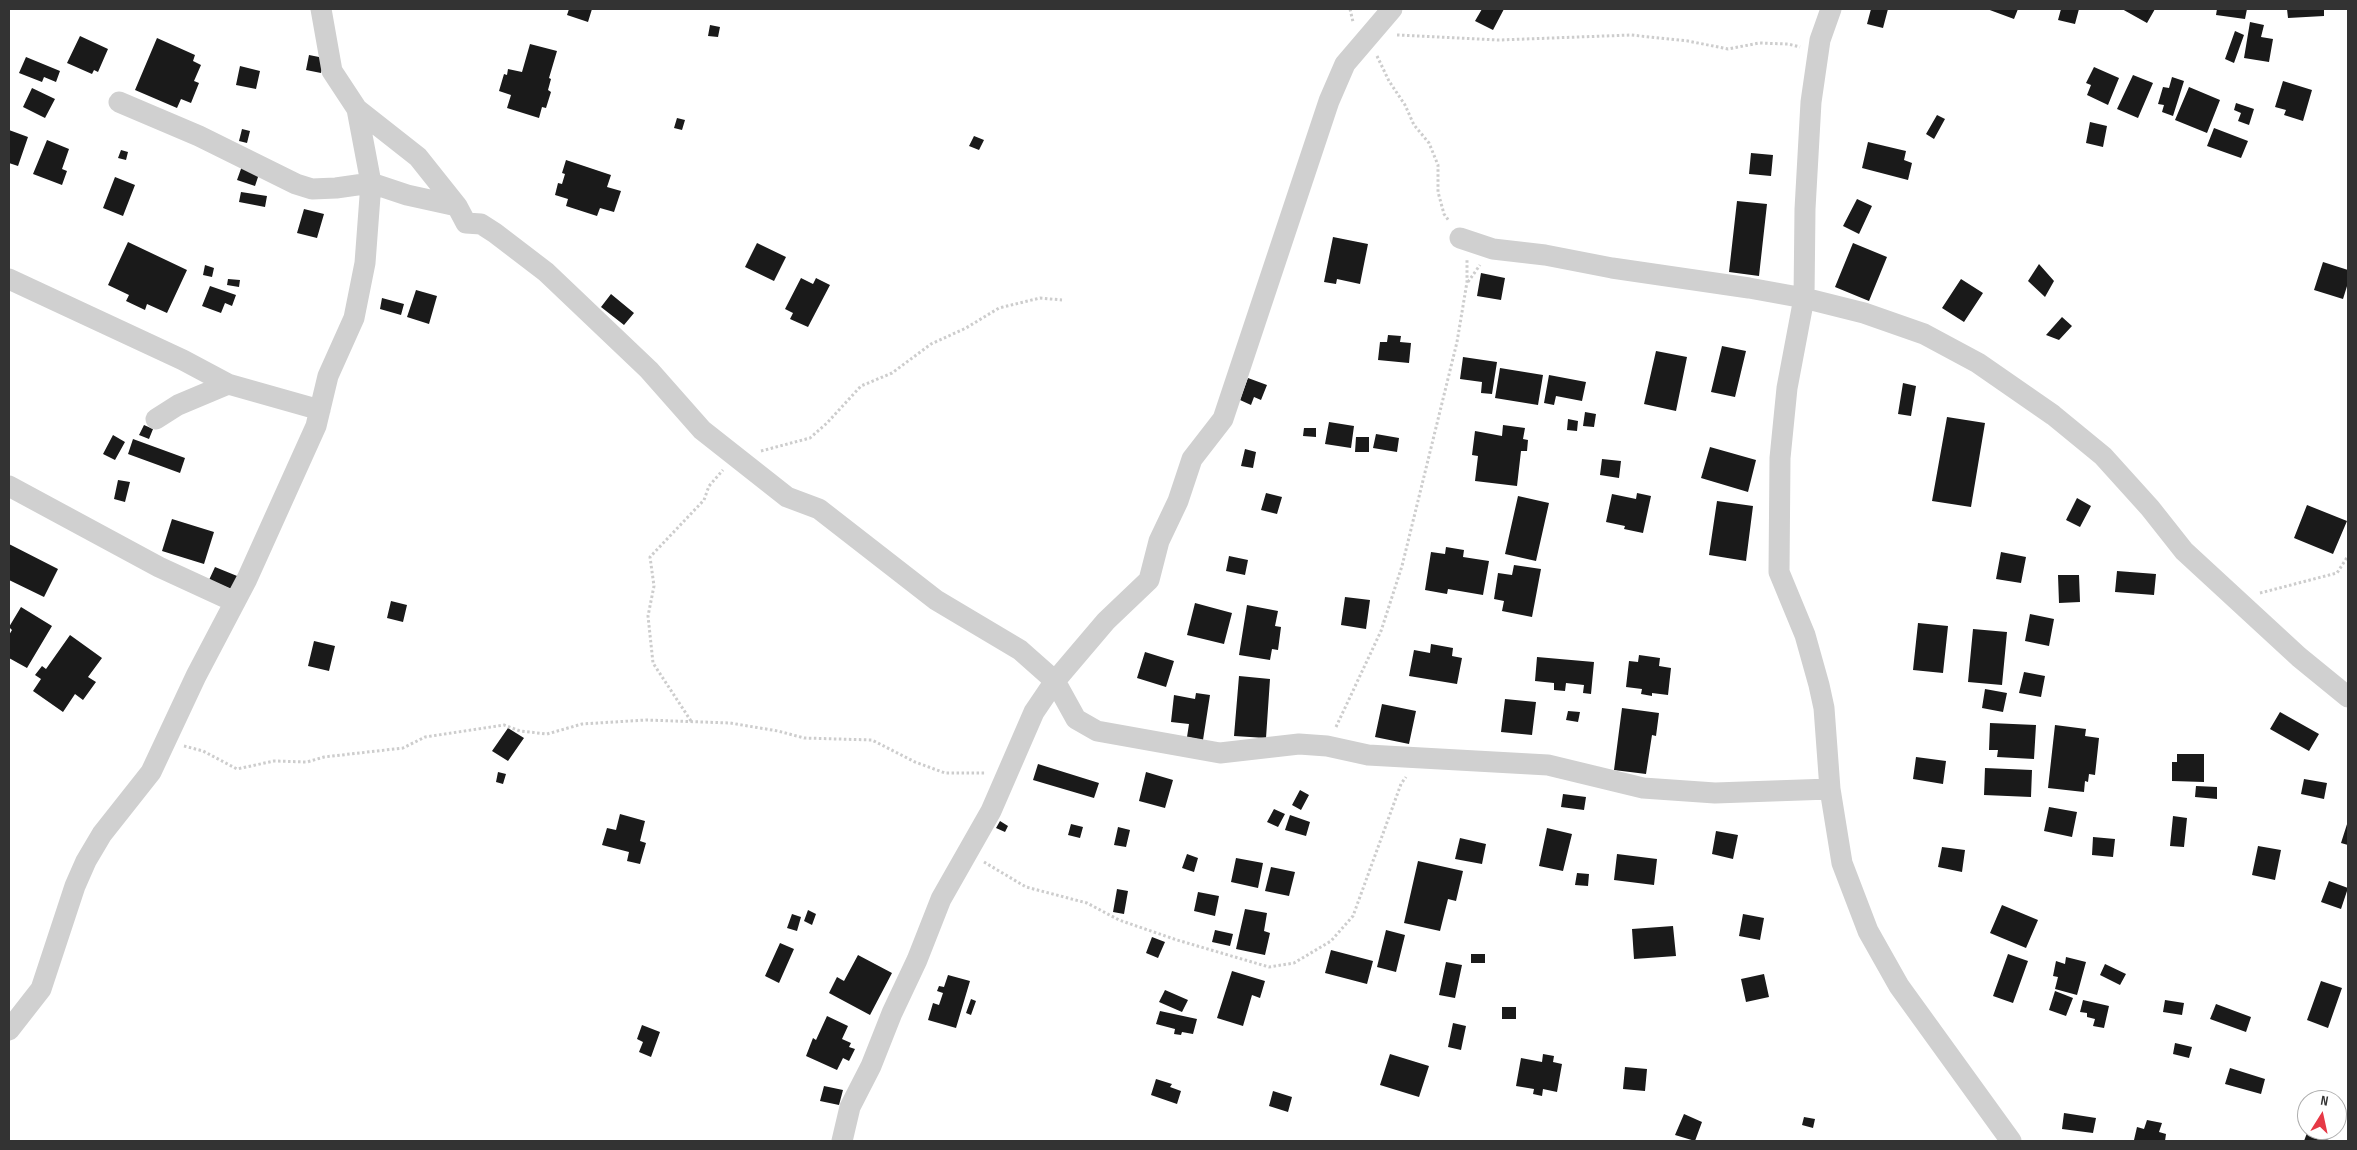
<!DOCTYPE html>
<style>
body{margin:0}
#map{position:relative;width:2357px;height:1150px;overflow:hidden;background:#fff;font-family:"Sofia Sans Condensed",sans-serif}
canvas{display:block}
.frame{position:absolute;inset:0;border:10px solid #333;pointer-events:none}
.north{position:absolute;left:2297px;top:1090px;width:50px;height:50px;box-sizing:border-box;background:#fff;border:1px solid #adadad;border-radius:50%;rotate:10deg;font-size:14px;font-weight:700;line-height:20px;text-align:center;color:#333}
.north::after{content:'';display:block;margin:auto;width:18px;height:22px;background:#e63946;clip-path:polygon(50% 0,100% 100%,50% 72%,0 100%)}
</style>
<div id="map">
<canvas width="2357" height="1150"></canvas>
<div class="frame"></div>
<div class="north">N</div>
</div>
<script>
const g = document.querySelector('canvas').getContext('2d');
g.lineJoin = 'round';
function paint(path, color) { g.fillStyle = color; g.fill(path, 'evenodd'); }
const shape = rows => new Path2D(rows.map(r => 'M' + r).join(''));
function stroke(path, color, width, dash) { g.strokeStyle = color; g.lineWidth = width; g.lineCap = dash ? 'butt' : 'round'; g.setLineDash(dash || []); g.stroke(path); }
paint(shape([
 [569,9,592,9,588,22,567,15],
 [1482,9,1504,9,1493,30,1475,21],
 [1871,9,1888,9,1883,28,1867,24],
 [1987,9,2018,9,2014,19],
 [2061,9,2079,9,2075,24,2058,20],
 [2122,9,2155,9,2147,23],
 [2217,9,2247,9,2245,19,2216,15],
 [2287,9,2324,9,2324,16,2288,18],
 [2250,22,2264,25,2261,37,2273,39,2269,62,2244,58],
 [710,25,720,27,718,37,708,36],
 [2235,31,2244,35,2234,63,2225,59],
 [80,36,108,49,98,72,94,70,92,74,67,63],
 [157,38,195,55,193,61,201,65,194,81,199,83,191,103,181,99,177,108,135,90],
 [530,44,557,51,549,78,551,79,548,90,551,92,546,108,542,107,539,118,507,108,511,95,499,91,504,74,507,75,508,69,522,72],
 [309,55,324,58,321,73,306,70],
 [26,57,60,71,56,82,44,77,42,82,19,73],
 [240,66,260,71,256,89,236,85],
 [2094,67,2119,78,2108,105,2087,95,2091,85,2086,83],
 [2133,75,2153,83,2138,118,2117,109],
 [2172,77,2184,81,2173,116,2162,112,2164,105,2158,104,2163,87,2169,88],
 [2283,81,2312,90,2303,121,2284,115,2286,110,2275,107],
 [2189,87,2220,100,2207,133,2175,120],
 [32,88,55,99,45,118,23,107],
 [2236,103,2254,109,2249,125,2238,121,2241,113,2234,110],
 [1937,115,1945,119,1934,139,1926,134],
 [677,118,685,120,682,130,674,128],
 [2090,122,2107,126,2103,147,2086,143],
 [2214,128,2248,141,2241,158,2207,146],
 [242,129,250,131,247,143,239,141],
 [9,130,28,137,18,166,9,163],
 [974,136,984,140,979,150,969,146],
 [47,140,69,149,62,169,67,171,62,185,33,174],
 [1868,142,1906,151,1904,160,1912,163,1908,180,1862,168],
 [121,150,128,152,126,160,118,158],
 [1751,153,1773,155,1771,176,1749,174],
 [566,160,611,175,607,187,621,191,614,212,600,208,597,216,566,206,568,199,555,195,558,183,562,184,565,174,562,173],
 [242,166,260,171,255,186,237,180],
 [115,177,135,185,123,216,103,208],
 [241,192,267,196,265,207,239,202],
 [1857,199,1872,206,1859,234,1843,226],
 [1737,201,1767,204,1759,276,1729,272],
 [304,209,324,214,317,238,297,233],
 [1333,237,1368,244,1360,284,1337,279,1336,284,1324,282],
 [128,242,187,270,167,313,147,304,145,310,126,301,129,295,108,285],
 [757,243,786,257,774,281,745,267],
 [1853,243,1887,257,1869,301,1835,287],
 [2323,262,2348,270,2348,283,2343,299,2314,290],
 [2039,264,2054,281,2045,297,2028,281],
 [205,265,214,268,212,277,203,275],
 [1481,273,1505,278,1501,300,1477,296],
 [801,278,813,284,816,278,830,285,808,327,790,319,793,313,785,309],
 [228,279,240,280,239,287,227,285],
 [1961,279,1983,293,1964,322,1942,308],
 [210,286,236,295,232,306,225,303,221,313,202,306],
 [416,290,437,296,429,324,407,317],
 [611,294,634,313,624,325,601,307],
 [382,298,404,304,401,315,380,309],
 [2062,317,2072,326,2059,340,2046,335],
 [1388,335,1401,336,1400,342,1411,343,1409,363,1378,360,1380,342,1387,342],
 [1722,346,1746,351,1735,397,1711,392],
 [1656,351,1687,357,1676,411,1644,404],
 [1463,357,1497,362,1492,394,1481,393,1482,382,1460,379],
 [1500,368,1543,375,1538,405,1495,398],
 [1549,375,1586,382,1582,401,1556,396,1554,405,1544,403],
 [1248,378,1267,385,1261,400,1254,397,1251,405,1240,400],
 [1903,383,1916,386,1911,416,1898,414],
 [1585,412,1596,414,1594,427,1583,426],
 [1947,417,1985,423,1971,507,1932,501],
 [1568,419,1578,421,1577,431,1567,430],
 [1329,422,1354,426,1351,448,1325,444],
 [144,425,153,429,149,439,139,435],
 [1503,425,1525,428,1523,439,1528,440,1527,451,1521,451,1517,486,1475,481,1478,456,1472,455,1475,431,1502,436],
 [1304,428,1316,428,1316,437,1303,436],
 [1376,434,1399,438,1397,452,1373,448],
 [113,435,125,442,115,460,103,454],
 [1356,437,1369,437,1369,452,1355,452],
 [133,439,185,458,180,473,128,454],
 [1710,447,1756,460,1748,492,1701,478],
 [1245,449,1256,452,1253,468,1241,466],
 [1602,459,1621,461,1619,478,1600,475],
 [118,480,130,482,125,502,114,499],
 [1266,493,1282,497,1277,514,1261,510],
 [1637,493,1651,496,1643,533,1624,529,1625,526,1606,522,1612,494,1636,499],
 [1518,496,1549,503,1536,561,1505,554],
 [2077,498,2091,506,2080,527,2066,520],
 [1717,501,1753,506,1746,561,1709,555],
 [2307,505,2347,521,2333,554,2294,538],
 [172,519,214,532,204,564,162,551],
 [9,544,58,569,44,597,9,580],
 [1446,547,1464,550,1463,557,1489,561,1483,595,1448,589,1447,594,1425,590,1431,552,1445,554],
 [2001,552,2026,557,2021,583,1996,579],
 [1229,556,1248,560,1245,575,1226,571],
 [1514,565,1541,569,1532,617,1502,611,1504,601,1494,599,1498,573,1512,575],
 [215,567,242,578,236,591,209,580],
 [2117,571,2156,574,2154,595,2115,592],
 [2058,575,2079,575,2080,602,2059,603],
 [1345,597,1370,600,1366,629,1341,625],
 [391,601,407,605,403,622,387,618],
 [1195,603,1232,613,1224,644,1187,635],
 [1247,605,1278,611,1275,626,1281,627,1278,650,1272,649,1270,660,1239,655],
 [21,607,52,626,27,668,9,658,9,635,12,630,9,627],
 [2030,614,2054,619,2049,646,2025,641],
 [1918,623,1948,626,1943,673,1913,670],
 [1973,629,2007,632,2002,685,1968,682],
 [70,635,102,658,88,677,96,682,83,700,75,694,63,712,33,691,41,679,35,675,42,666,46,669],
 [314,641,335,646,329,671,308,666],
 [1431,644,1453,648,1452,656,1462,658,1457,684,1409,676,1414,650,1430,653],
 [1145,652,1174,661,1166,687,1137,678],
 [1639,655,1660,658,1659,666,1671,668,1668,695,1652,693,1652,696,1641,694,1642,689,1626,687,1629,661,1638,662],
 [1537,657,1594,662,1591,694,1583,693,1584,685,1566,683,1565,691,1554,690,1554,683,1535,681],
 [2024,672,2045,676,2041,697,2019,693],
 [1239,676,1270,679,1266,738,1234,736],
 [1985,689,2007,693,2003,712,1982,708],
 [1196,693,1210,695,1203,740,1187,737,1189,724,1171,722,1174,695,1195,699],
 [1505,699,1536,702,1532,735,1501,732],
 [1382,704,1416,711,1409,744,1375,737],
 [1622,708,1659,713,1656,736,1652,735,1646,774,1614,770],
 [1568,711,1580,712,1578,722,1566,720],
 [2280,712,2319,734,2309,751,2270,729],
 [1990,723,2036,725,2034,759,1997,757,1998,750,1989,750],
 [2055,725,2086,729,2085,736,2099,738,2095,775,2089,774,2088,782,2085,781,2084,792,2048,788],
 [508,728,524,738,508,761,492,751],
 [2177,754,2204,754,2204,782,2172,781,2172,762,2177,762],
 [1916,757,1946,761,1943,784,1913,779],
 [1038,764,1099,783,1094,798,1033,780],
 [1985,768,2032,770,2031,797,1984,795],
 [498,772,506,774,503,784,496,782],
 [1146,772,1173,780,1165,808,1139,801],
 [2304,779,2327,783,2324,799,2301,794],
 [2196,786,2217,787,2217,799,2195,797],
 [1300,790,1309,795,1301,810,1292,805],
 [1563,794,1586,797,1584,810,1561,807],
 [2049,807,2077,812,2072,837,2044,831],
 [1274,809,1285,814,1278,827,1267,822],
 [620,814,645,821,640,841,646,843,640,864,627,861,629,852,602,845,607,828,616,830],
 [1290,815,1310,822,1306,836,1285,830],
 [2173,816,2187,818,2184,847,2170,846],
 [1000,821,1008,826,1005,832,996,828],
 [2348,821,2348,845,2341,843],
 [1071,824,1083,827,1080,838,1068,835],
 [1118,827,1130,830,1126,847,1114,845],
 [1547,828,1572,834,1563,871,1539,866],
 [1716,831,1738,835,1733,859,1712,854],
 [2093,837,2115,839,2113,857,2092,855],
 [1460,838,1486,844,1482,864,1455,859],
 [2258,846,2281,850,2275,880,2252,875],
 [1942,847,1965,850,1962,872,1938,867],
 [1187,854,1198,858,1194,872,1182,868],
 [1617,854,1657,859,1654,885,1614,880],
 [1236,858,1263,863,1258,888,1231,882],
 [1418,861,1463,871,1456,901,1448,899,1440,931,1404,923],
 [1271,867,1295,872,1289,896,1265,891],
 [1577,873,1589,874,1588,886,1575,885],
 [2329,881,2348,888,2341,909,2321,902],
 [1117,889,1128,891,1124,914,1113,912],
 [1198,892,1219,896,1215,916,1194,911],
 [2002,905,2038,920,2026,948,1990,933],
 [1245,909,1267,913,1264,931,1270,933,1265,955,1236,949],
 [808,910,816,914,812,925,804,921],
 [792,914,801,917,797,931,787,928],
 [1743,914,1764,918,1760,940,1739,936],
 [1673,926,1676,956,1634,959,1632,929],
 [1215,930,1233,934,1230,946,1212,942],
 [1386,930,1405,935,1396,972,1377,967],
 [1152,937,1165,942,1158,958,1146,953],
 [780,943,794,949,779,983,765,976],
 [1331,950,1373,961,1367,984,1325,973],
 [1471,954,1485,954,1485,963,1471,963],
 [2008,954,2028,961,2013,1003,1993,996],
 [858,955,892,973,870,1015,829,993,837,977,844,981],
 [2066,957,2086,962,2077,995,2055,989,2058,977,2053,976,2056,961,2065,964],
 [1446,962,1462,965,1455,998,1439,995],
 [2105,964,2126,974,2120,985,2100,975],
 [1232,971,1265,981,1260,998,1252,995,1243,1026,1217,1018],
 [1764,974,1769,997,1746,1002,1741,979],
 [948,975,970,981,956,1028,928,1020,933,1003,939,1005,943,993,937,991,939,986,944,987],
 [2321,981,2342,988,2328,1028,2307,1020],
 [1165,990,1188,1000,1182,1012,1159,1002],
 [2055,991,2073,998,2066,1016,2049,1010],
 [971,999,976,1001,971,1015,966,1013],
 [2083,1000,2109,1006,2104,1028,2093,1026,2095,1019,2087,1017,2087,1013,2080,1012],
 [2165,1000,2184,1003,2182,1015,2163,1012],
 [2216,1004,2251,1017,2246,1032,2210,1019],
 [1502,1007,1516,1007,1516,1019,1502,1019],
 [1160,1011,1197,1019,1193,1034,1182,1032,1181,1035,1174,1034,1175,1029,1156,1024],
 [827,1016,848,1026,842,1039,851,1043,849,1047,855,1049,849,1061,843,1058,837,1070,806,1056,813,1038,816,1040],
 [1453,1023,1466,1026,1461,1050,1448,1047],
 [642,1025,660,1032,651,1057,639,1052,643,1042,637,1039],
 [2175,1043,2192,1047,2189,1058,2173,1054],
 [1390,1054,1429,1066,1419,1097,1380,1085],
 [1543,1054,1554,1056,1553,1062,1562,1064,1557,1092,1543,1089,1542,1096,1533,1094,1534,1089,1516,1086,1521,1058,1542,1062],
 [1625,1067,1647,1069,1645,1091,1623,1089],
 [2230,1068,2265,1079,2261,1094,2225,1084],
 [1156,1079,1172,1084,1170,1087,1181,1091,1177,1104,1151,1095],
 [824,1086,843,1090,839,1105,820,1101],
 [1273,1091,1292,1097,1288,1112,1269,1106],
 [2064,1113,2096,1118,2093,1133,2062,1129],
 [1684,1114,1702,1122,1695,1141,1675,1135],
 [1804,1117,1815,1119,1813,1128,1802,1125],
 [2147,1120,2162,1123,2159,1132,2166,1134,2165,1141,2134,1140,2137,1127,2144,1129],
 [2307,1133,2332,1141,2304,1141]
]), '#1a1a1a');
stroke(shape([
 [1350,9,1353,22],
 [1397,35,1499,40,1631,35,1688,41,1728,49,1759,43,1788,44,1800,47],
 [1377,56,1389,81,1405,105,1414,125,1429,143,1438,165,1438,192,1444,214,1449,221],
 [1468,282,1480,265],
 [761,451,810,438,827,423,861,386,892,373,931,344,966,328,999,308,1040,298,1062,300],
 [2260,593,2337,573,2348,556],
 [691,721,653,663,648,616,654,586,650,557,704,500,709,486,723,470],
 [1336,727,1381,631,1402,566,1457,342,1467,282,1467,260],
 [184,746,203,751,237,769,274,761,307,762,324,757,403,748,425,737,504,725,520,731,547,734,582,724,646,720,730,723,778,731,804,738,872,740,915,762,945,773,985,773],
 [984,862,1026,887,1087,903,1119,920,1177,940,1269,967,1294,963,1331,941,1353,916,1401,784,1406,777]
]), '#cdcdcd', 3, [2.5, 2.5]);
stroke(shape([
 [1831,9,1820,40,1811,102,1805,209,1804,298,1787,388,1780,458,1779,572,1805,635,1819,685,1824,708,1830,789,1842,863,1868,931,1899,986,2011,1141],
 [119,102,199,136,296,184,312,189,336,188,371,183,407,195,457,206,466,223,481,224,495,233,546,272,649,370,702,430,787,497,819,509,936,600,1020,650,1055,681,1076,719,1097,731,1220,753,1299,744,1327,746,1368,755,1548,765,1643,788,1715,793,1830,789],
 [357,109,418,157,457,206],
 [1460,238,1493,249,1545,255,1612,268,1749,288,1804,298,1864,313,1924,334,1978,363,2053,415,2103,456,2150,508,2184,551,2299,657,2348,697],
 [9,279,183,360,228,384],
 [156,419,178,405,228,384,320,410],
 [9,486,159,567,235,602],
 [9,1030,41,989,75,886,86,861,102,834,151,772,196,676,247,579,316,426,328,376,354,318,365,263,371,183,357,109,332,71,321,9],
 [842,1141,850,1107,871,1066,892,1013,917,960,941,899,991,811,1034,712,1055,681,1106,621,1149,580,1159,541,1178,501,1192,459,1223,419,1329,101,1345,64,1392,9]
]), '#d0d0d0', 21);
</script>
